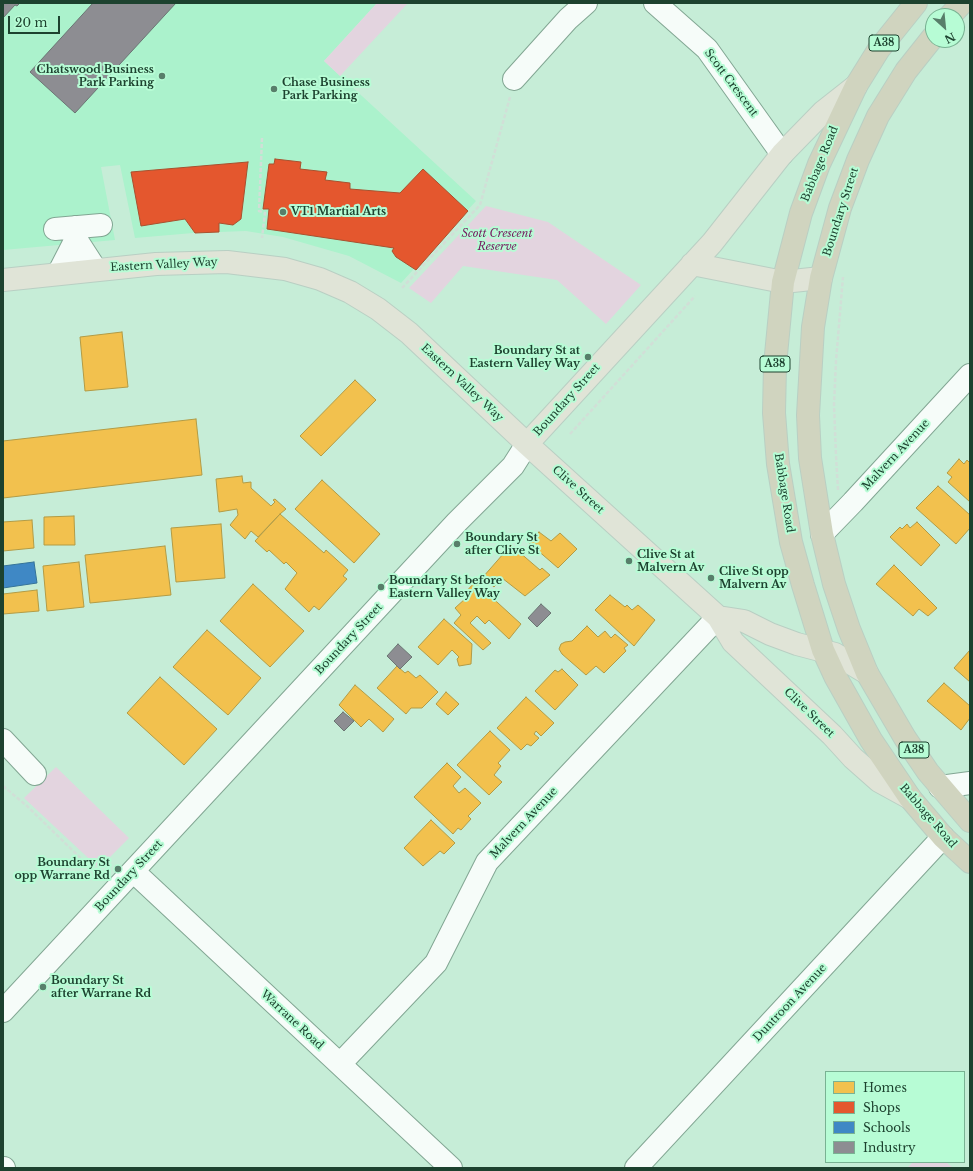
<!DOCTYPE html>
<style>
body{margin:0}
#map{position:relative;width:973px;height:1171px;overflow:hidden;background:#c6edd7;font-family:"Libre Baskerville",serif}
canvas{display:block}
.frame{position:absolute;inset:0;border:4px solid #1d422f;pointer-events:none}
.legend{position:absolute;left:825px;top:1071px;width:140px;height:92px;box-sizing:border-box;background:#b7fcd5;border:1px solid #79b293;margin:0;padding:5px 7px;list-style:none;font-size:12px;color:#1d422f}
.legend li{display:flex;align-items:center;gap:8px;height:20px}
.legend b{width:20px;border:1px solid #79b293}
.north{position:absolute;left:925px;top:8px;width:40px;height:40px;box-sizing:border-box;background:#b7fcd5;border:1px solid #79b293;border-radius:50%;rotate:153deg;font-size:11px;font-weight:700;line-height:16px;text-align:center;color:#1d422f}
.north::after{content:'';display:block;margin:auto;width:14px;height:18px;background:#587e6a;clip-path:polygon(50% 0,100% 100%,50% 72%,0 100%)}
.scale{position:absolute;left:8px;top:16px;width:52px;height:18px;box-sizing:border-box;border:2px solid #1d422f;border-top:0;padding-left:5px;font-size:12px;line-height:14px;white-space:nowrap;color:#1d422f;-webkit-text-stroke:3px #b7fcd5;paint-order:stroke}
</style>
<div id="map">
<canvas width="973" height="1171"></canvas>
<div class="frame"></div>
<ul class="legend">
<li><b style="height:11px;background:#f2c14e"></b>Homes</li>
<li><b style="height:11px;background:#e4572e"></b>Shops</li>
<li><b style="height:11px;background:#3f88c5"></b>Schools</li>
<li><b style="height:11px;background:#8d8d92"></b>Industry</li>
</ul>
<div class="north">N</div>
<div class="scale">20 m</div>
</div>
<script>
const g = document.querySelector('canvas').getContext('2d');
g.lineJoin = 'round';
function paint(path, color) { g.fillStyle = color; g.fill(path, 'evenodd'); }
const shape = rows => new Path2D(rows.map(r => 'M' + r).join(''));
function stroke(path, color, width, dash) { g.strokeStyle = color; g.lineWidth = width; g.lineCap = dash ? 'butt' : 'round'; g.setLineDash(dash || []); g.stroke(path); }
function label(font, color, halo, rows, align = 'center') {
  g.font = font + ' "Libre Baskerville",serif'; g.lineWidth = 4; g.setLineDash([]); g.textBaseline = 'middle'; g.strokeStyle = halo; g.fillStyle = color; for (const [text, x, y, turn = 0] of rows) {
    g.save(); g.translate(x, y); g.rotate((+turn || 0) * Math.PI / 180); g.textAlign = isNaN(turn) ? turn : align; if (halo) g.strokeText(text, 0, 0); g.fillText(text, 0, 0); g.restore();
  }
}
paint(shape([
 [3,3,377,3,324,61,476,201,401,283,349,256,283,237,246,231,193,233,135,238,120,165,101,167,115,240,3,250]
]), '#abf2cc');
paint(shape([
 [377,3,408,3,340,76,324,61],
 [486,206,548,222,641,285,606,324,557,280,463,266,431,303,409,288],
 [56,767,129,838,99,868,24,798],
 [913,1162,946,1162,953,1168,907,1168]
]), '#e3d4df');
const homes = shape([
 [122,332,128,387,85,391,80,337,122,332],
 [355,380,376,400,321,456,300,436,355,380],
 [196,419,202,475,3,498,3,441,196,419],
 [959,459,964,464,967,460,970,463,970,502,948,482,952,477,947,473,959,459],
 [242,476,243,483,251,482,251,488,271,506,275,502,273,500,275,499,286,509,280,514,258,537,251,531,245,539,230,525,238,515,237,509,219,512,216,479,242,476],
 [322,480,380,534,354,563,295,509,322,480],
 [938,486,970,515,970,528,956,544,916,508,938,486],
 [280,514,324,553,326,550,348,570,343,576,347,579,319,610,314,606,309,612,285,589,297,573,286,562,284,564,269,550,267,552,255,541,280,514],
 [74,516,75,545,44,545,44,517,74,516],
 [32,520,34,548,3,551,3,522,32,520],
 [917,522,940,545,921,566,890,537,900,527,902,529,907,524,910,528,917,522],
 [221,524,225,578,176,582,171,528,221,524],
 [539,532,551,541,560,533,577,549,558,568,528,542,539,532],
 [511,545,540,570,542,568,550,575,525,596,502,578,494,587,483,577,511,545],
 [165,546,171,595,90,603,85,555,165,546],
 [79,562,84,607,47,611,43,566,79,562],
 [894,565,937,608,928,616,919,609,913,616,876,584,894,565],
 [475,582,521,624,509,639,489,620,485,624,477,616,470,623,491,643,483,650,454,623,461,615,455,608,466,598,463,595,475,582],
 [253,584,304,631,270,667,220,621,253,584],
 [37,590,39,611,3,614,3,594,37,590],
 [610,595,625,607,627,605,632,610,638,605,655,620,634,646,595,610,610,595],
 [444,619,472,644,471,664,459,666,457,659,459,657,452,650,438,665,418,647,444,619],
 [587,626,598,637,605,631,611,638,615,634,628,645,624,648,626,651,604,673,596,666,586,675,562,654,559,649,561,644,565,642,572,641,587,626],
 [207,630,261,678,228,715,173,667,207,630],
 [970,650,970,682,954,668,970,650],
 [397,666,405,673,408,671,416,678,420,675,438,692,422,708,411,708,406,714,377,688,397,666],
 [562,669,578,685,555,710,535,691,555,670,558,672,562,669],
 [160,677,217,729,184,765,127,713,160,677],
 [944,683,970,706,970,718,961,730,927,701,944,683],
 [355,685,394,719,383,732,369,719,361,727,339,705,355,685],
 [446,692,459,704,448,715,436,704,446,692],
 [526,697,554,723,541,736,536,731,534,734,539,738,531,746,527,744,521,750,497,728,526,697],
 [490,731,510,750,498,763,501,766,494,775,502,782,489,795,457,765,490,731],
 [447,763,461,777,453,786,459,793,465,788,481,803,468,816,471,819,461,830,458,828,453,834,414,797,447,763],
 [431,820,455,843,444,854,440,851,423,866,404,848,431,820]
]);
paint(homes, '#f2c14e');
stroke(homes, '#b29b45', 1);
const shops = shape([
 [275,159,301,162,300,169,327,172,325,180,350,183,350,189,400,193,423,169,468,211,416,270,396,257,392,251,394,248,267,229,269,209,263,209,269,164,274,164,275,159],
 [248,162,241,219,233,225,219,223,219,232,195,233,185,219,141,226,131,172,248,162]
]);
paint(shops, '#e4572e');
stroke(shops, '#a8512e', 1);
const schools = shape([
 [34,562,37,583,3,588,3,566,34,562]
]);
paint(schools, '#3f88c5');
stroke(schools, '#357398', 1);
const industry = shape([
 [3,3,20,3,17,6,15,5,3,18,3,3],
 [93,3,176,3,75,113,30,72,93,3],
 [541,604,551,613,537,627,528,618,541,604],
 [398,644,412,657,400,669,387,656,398,644],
 [343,712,354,721,344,731,334,721,343,712]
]);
paint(industry, '#8d8d92');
stroke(industry, '#6b7674', 1);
const minor = shape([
 [655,3,707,49,782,154],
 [514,79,568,19,586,3],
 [75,227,76,239,96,270],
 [55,229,101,225],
 [58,274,76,239],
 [822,534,853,502,970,375],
 [3,740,35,774],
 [940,787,970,783],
 [133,871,451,1168],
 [3,1011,457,522,513,466,527,444],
 [340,1064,436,963,487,862,718,617],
 [3,1168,4,1168],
 [636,1168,943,837]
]);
const major = shape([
 [692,264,783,282,821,278],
 [3,280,156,264,227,262,285,269,320,279,350,292,378,309,409,333,527,444,718,617,733,642,832,735,853,758,879,781,910,798],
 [527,444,712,243,782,154,823,112,856,86],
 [718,617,744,621,770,634,797,644,835,654,867,673]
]);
const highway = shape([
 [916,3,879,49,856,86,819,164,801,213,783,282,775,365,774,413,778,464,791,542,803,585,823,650,835,676,871,740,910,798,943,837,970,862],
 [950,16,962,3],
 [933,37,906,71,878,116,858,160,840,208,821,278,813,327,808,415,810,458,822,534,834,584,849,629,867,673,905,738,928,772,970,821]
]);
stroke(minor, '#82a693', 24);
stroke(major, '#b9cfc3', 24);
stroke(highway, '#b9cfc3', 24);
stroke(shape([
 [262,138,259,211,265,213,262,238],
 [402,288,480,205,510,97],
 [570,434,695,296],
 [838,490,836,456,834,405,836,361,843,277],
 [3,786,27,806,101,878]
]), '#d1dfd7', 2.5, [4, 2]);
stroke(minor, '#f6fcf9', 22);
stroke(major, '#e0e4d7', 22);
stroke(highway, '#d0d4bf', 22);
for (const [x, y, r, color] of [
 [162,76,4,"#587e6a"],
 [274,89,4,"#587e6a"],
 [283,212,4,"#587e6a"],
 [588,357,4,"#587e6a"],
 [457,544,4,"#587e6a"],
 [629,561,4,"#587e6a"],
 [711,578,4,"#587e6a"],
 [381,587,4,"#587e6a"],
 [118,869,4,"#587e6a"],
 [43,987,4,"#587e6a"]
]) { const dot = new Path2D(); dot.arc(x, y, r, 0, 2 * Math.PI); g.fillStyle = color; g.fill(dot); stroke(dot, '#b7fcd5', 1.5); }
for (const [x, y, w] of [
 [884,43,30],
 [775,364,30],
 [914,750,30]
]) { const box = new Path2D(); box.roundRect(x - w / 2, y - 8, w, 16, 3); g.fillStyle = '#b7fcd5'; g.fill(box); stroke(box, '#1d422f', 1); }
label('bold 10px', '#1d422f', null, [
 ["A38",884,43],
 ["A38",775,364],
 ["A38",914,750]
]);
label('bold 11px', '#1d422f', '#b7fcd5', [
 ["Chatswood Business",154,70,"right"],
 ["Park Parking",154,83,"right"],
 ["Chase Business",282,83],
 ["Park Parking",282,96],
 ["VT1 Martial Arts",291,212],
 ["Boundary St at",580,351,"right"],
 ["Eastern Valley Way",580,364,"right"],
 ["Boundary St",465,538],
 ["after Clive St",465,551],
 ["Clive St at",637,555],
 ["Malvern Av",637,568],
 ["Clive St opp",719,572],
 ["Malvern Av",719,585],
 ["Boundary St before",389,581],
 ["Eastern Valley Way",389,594],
 ["Boundary St",110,863,"right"],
 ["opp Warrane Rd",110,876,"right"],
 ["Boundary St",51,981],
 ["after Warrane Rd",51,994]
], 'left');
label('11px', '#1d422f', '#b7fcd5', [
 ["Scott Crescent",731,83,53],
 ["Babbage Road",820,164,-68],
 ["Boundary Street",841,212,-72],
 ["Eastern Valley Way",164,265,-3],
 ["Eastern Valley Way",462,383,43],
 ["Boundary Street",567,400,-48],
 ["Malvern Avenue",896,455,-47],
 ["Clive Street",578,490,42],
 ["Babbage Road",784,493,81],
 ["Boundary Street",349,639,-47],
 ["Clive Street",809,713,44],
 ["Babbage Road",928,816,49],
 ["Malvern Avenue",524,823,-47],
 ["Boundary Street",129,876,-47],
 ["Duntroon Avenue",790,1003,-47],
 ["Warrane Road",292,1020,43]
]);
label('italic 11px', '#751a5f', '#b7fcd5', [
 ["Scott Crescent",497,234],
 ["Reserve",497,247]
]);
</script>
